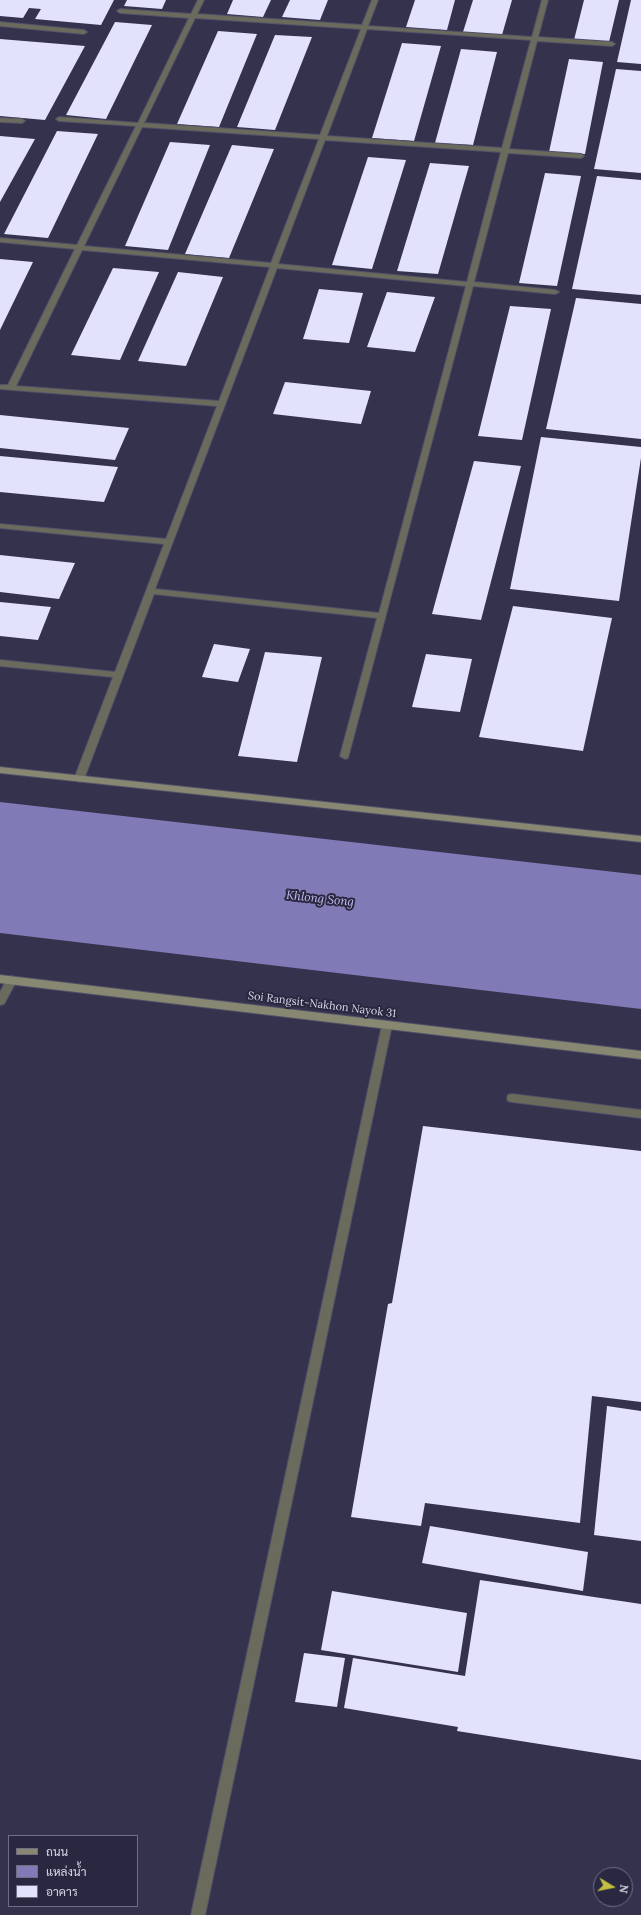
<!DOCTYPE html>
<meta charset="utf-8">
<style>
body{margin:0}
#map{position:relative;width:641px;height:1915px;overflow:hidden;background:#34324c;font-family:Lora,Sarabun,serif}
canvas{display:block}
.legend{position:absolute;left:8px;top:1835px;width:130px;height:72px;box-sizing:border-box;background:#2a2841;border:1px solid #6f6e83;margin:0;padding:5px 7px;list-style:none;font-size:12px;color:#d7d7e7}
.legend li{display:flex;align-items:center;gap:8px;height:20px}
.legend b{width:20px;border:1px solid #6f6e83}
.north{position:absolute;left:593px;top:1867px;width:40px;height:40px;box-sizing:border-box;background:#2a2841;border:1px solid #6f6e83;border-radius:50%;rotate:100deg;font-size:11px;font-weight:700;line-height:16px;text-align:center;color:#d7d7e7}
.north::after{content:'';display:block;margin:auto;width:14px;height:18px;background:#c1be40;clip-path:polygon(50% 0,100% 100%,50% 72%,0 100%)}
</style>
<div id="map">
<canvas width="641" height="1915"></canvas>
<ul class="legend">
<li><b style="height:5px;background:#878772"></b>ถนน</li>
<li><b style="height:11px;background:#807ab7"></b>แหล่งน้ำ</li>
<li><b style="height:11px;background:#e3e2fd"></b>อาคาร</li>
</ul>
<div class="north">N</div>
</div>
<script>
const g = document.querySelector('canvas').getContext('2d');
g.lineJoin = 'round';
function paint(path, color) { g.fillStyle = color; g.fill(path, 'evenodd'); }
const shape = rows => new Path2D(rows.map(r => 'M' + r).join(''));
function stroke(path, color, width, dash) { g.strokeStyle = color; g.lineWidth = width; g.lineCap = dash ? 'butt' : 'round'; g.setLineDash(dash || []); g.stroke(path); }
function label(font, color, halo, rows, align = 'center') {
  g.font = font + ' Lora,serif'; g.lineWidth = 4; g.setLineDash([]); g.textBaseline = 'middle'; g.strokeStyle = halo; g.fillStyle = color; for (const [text, x, y, turn = 0] of rows) {
    g.save(); g.translate(x, y); g.rotate((+turn || 0) * Math.PI / 180); g.textAlign = isNaN(turn) ? turn : align; if (halo) g.strokeText(text, 0, 0); g.fillText(text, 0, 0); g.restore();
  }
}
paint(shape([
 [0,802,641,875,641,1009,0,933]
]), '#807ab7');
paint(shape([
 [0,0,114,0,101,25,35,19,41,9,29,8,23,18,0,16],
 [127,0,166,0,162,9,124,6],
 [233,0,271,0,263,17,227,14],
 [290,0,328,0,320,20,282,17],
 [415,0,455,0,447,30,406,27],
 [473,0,512,0,502,35,463,32],
 [584,0,619,0,609,42,574,40],
 [631,0,641,0,641,64,617,62],
 [115,22,152,25,106,119,66,115],
 [218,31,257,34,219,127,177,124],
 [275,35,312,37,275,130,237,127],
 [0,39,85,46,45,120,0,116],
 [402,43,441,46,414,141,372,138],
 [461,49,497,52,473,145,435,143],
 [569,59,603,62,585,154,549,152],
 [616,69,641,71,641,173,594,169],
 [57,131,98,134,48,238,4,234],
 [0,136,35,139,0,202],
 [170,142,210,145,168,250,125,246],
 [232,145,274,149,229,258,185,254],
 [368,157,406,160,372,269,332,265],
 [430,163,469,166,438,274,397,271],
 [545,173,581,176,557,286,519,283],
 [597,176,641,180,641,295,572,289],
 [0,259,33,262,0,330],
 [113,268,159,272,120,360,71,355],
 [178,272,223,277,186,366,138,361],
 [319,289,363,293,349,343,303,339],
 [387,292,435,297,415,352,367,347],
 [576,298,641,304,641,439,546,429],
 [510,306,551,309,522,440,478,436],
 [285,382,371,391,361,424,273,414],
 [0,415,129,428,115,460,0,448],
 [541,437,641,447,641,458,619,601,510,589],
 [0,456,118,467,104,502,0,492],
 [474,461,521,466,481,620,432,614],
 [0,555,75,563,59,599,0,592],
 [0,602,51,607,38,640,0,636],
 [513,606,612,618,583,751,479,737],
 [214,644,250,649,238,682,202,677],
 [265,652,322,657,297,762,238,756],
 [426,654,472,659,460,712,412,707],
 [423,1126,641,1151,641,1402,592,1396,580,1523,425,1503,421,1526,351,1517,388,1304,392,1303],
 [607,1406,641,1411,641,1541,594,1535],
 [430,1526,588,1552,583,1591,422,1563],
 [480,1580,641,1604,641,1760,457,1731,458,1727,344,1708,353,1658,465,1676],
 [332,1591,467,1613,458,1672,321,1650],
 [304,1653,345,1658,337,1707,295,1702]
]), '#e3e2fd');
const lane = shape([
 [12,976,17,980,4,1004,0,1005,0,992,8,977,12,976],
 [512,1094,641,1110,641,1118,512,1102,508,1101,507,1098,508,1095,512,1094]
]);
const street = shape([
 [198,0,204,0,197,14,362,25,372,0,378,0,368,26,532,37,542,0,548,0,538,37,612,42,615,44,612,46,537,41,509,149,581,154,584,156,581,158,508,153,474,282,555,290,559,292,555,294,473,286,348,758,345,759,340,756,377,618,154,594,84,779,79,782,74,779,113,677,0,666,0,660,115,672,164,544,0,528,0,524,166,539,217,406,0,389,0,385,8,385,75,249,0,242,0,238,77,245,136,126,59,121,56,119,59,117,138,123,189,18,120,13,117,11,120,9,191,14,198,0],
 [195,18,361,29,320,135,144,123,195,18],
 [367,29,531,40,502,148,327,136,367,29],
 [142,127,319,139,271,263,84,246,142,127],
 [325,140,501,152,467,282,278,264,325,140],
 [82,250,270,267,219,401,16,386,82,250],
 [277,268,466,286,379,613,155,589,277,268],
 [0,22,84,30,87,32,84,34,0,26,0,22],
 [0,118,22,119,25,121,22,123,0,122,0,118],
 [387,1021,392,1025,205,1915,191,1915,382,1025,387,1021]
]);
const secondary = shape([
 [0,767,641,836,641,842,0,773,0,767],
 [0,975,641,1051,641,1059,0,983,0,975]
]);
stroke(lane, '#515068', 2);
stroke(street, '#515068', 2);
stroke(secondary, '#515068', 2);
paint(lane, '#6a6a5d');
paint(street, '#6a6a5d');
paint(secondary, '#878772');
label('11px', '#d7d7e7', '#2a2841', [
 ["Soi Rangsit-Nakhon Nayok 31",322,1005,7]
]);
label('italic 12px', '#c2bef2', '#2a2841', [
 ["Khlong Song",320,899,6]
]);
</script>
